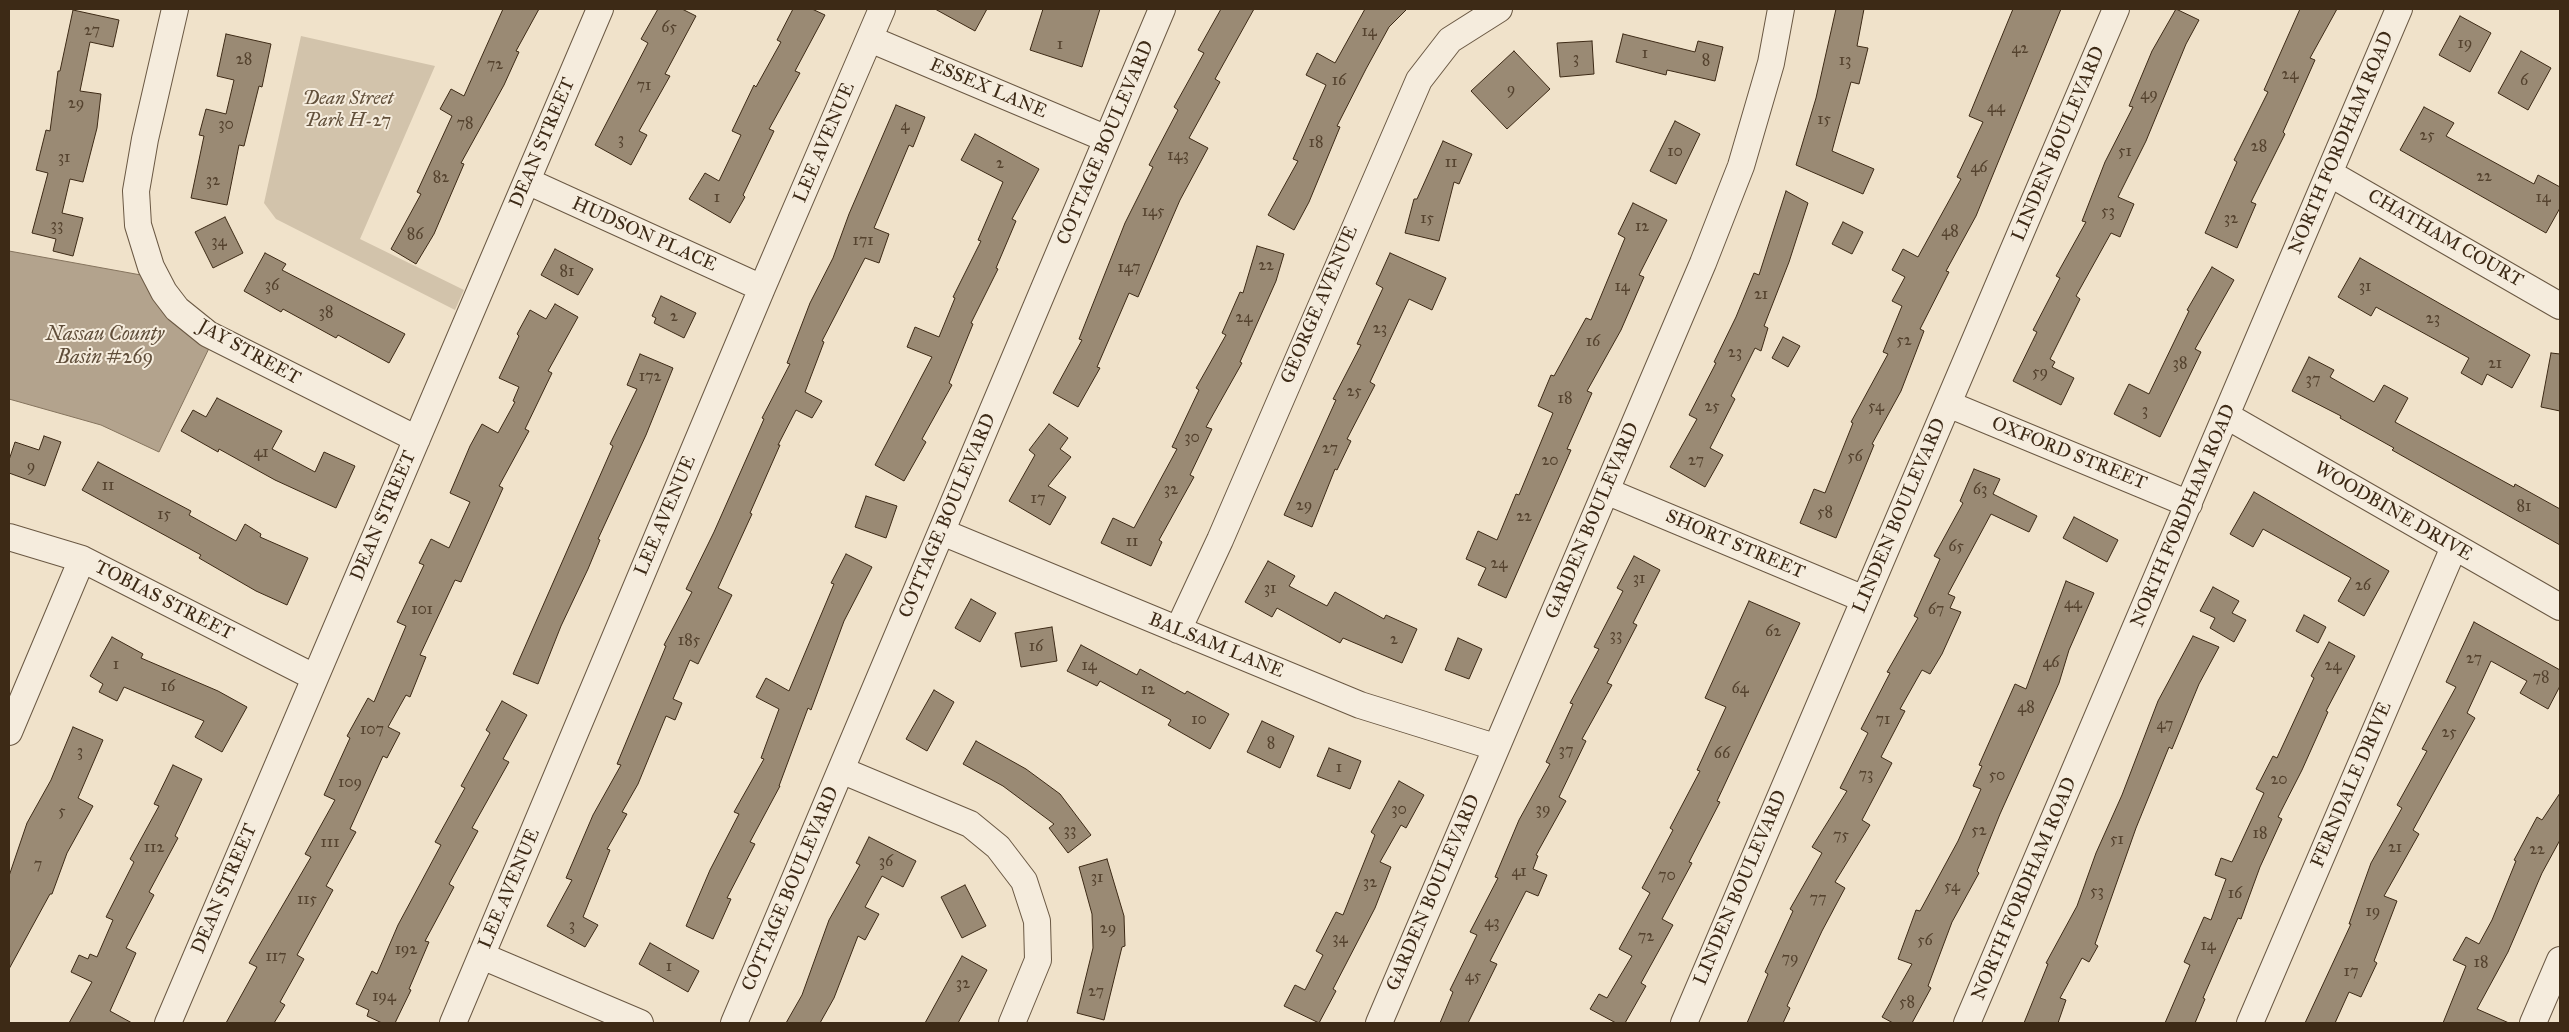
<!DOCTYPE html>
<style>
body{margin:0}
#map{position:relative;width:2569px;height:1032px;overflow:hidden;background:#f0e2ca;font-family:"IM FELL Great Primer",serif}
canvas{display:block}
.frame{position:absolute;inset:0;border:10px solid #3d2a16;pointer-events:none}
</style>
<div id="map">
<canvas width="2569" height="1032"></canvas>
<div class="frame"></div>
</div>
<script>
const g = document.querySelector('canvas').getContext('2d');
g.lineJoin = 'round';
function paint(path, color) { g.fillStyle = color; g.fill(path, 'evenodd'); }
const shape = rows => new Path2D(rows.map(r => 'M' + r).join(''));
function stroke(path, color, width, dash) { g.strokeStyle = color; g.lineWidth = width; g.lineCap = dash ? 'butt' : 'round'; g.setLineDash(dash || []); g.stroke(path); }
function label(font, color, halo, rows, align = 'center') {
  g.font = font + ' "IM FELL Great Primer",serif'; g.lineWidth = 4; g.setLineDash([]); g.textBaseline = 'middle'; g.strokeStyle = halo; g.fillStyle = color; for (const [text, x, y, turn = 0] of rows) {
    g.save(); g.translate(x, y); g.rotate((+turn || 0) * Math.PI / 180); g.textAlign = isNaN(turn) ? turn : align; if (halo) g.strokeText(text, 0, 0); g.fillText(text, 0, 0); g.restore();
  }
}
paint(shape([
 [301,36,435,66,360,239,464,290,455,310,276,219,264,203]
]), '#d2c3ab');
const water = shape([
 [9,251,152,277,213,340,159,452,101,425,9,399,9,251]
]);
paint(water, '#b3a38d');
stroke(water, '#84735d', 1);
const building = shape([
 [503,9,539,9,516,51,519,52,504,85,461,163,464,164,434,234,416,264,391,249,421,194,417,192,452,116,440,109,451,89,464,96,503,9],
 [658,9,682,9,696,16,665,74,670,76,639,131,647,135,631,165,595,145,648,43,641,39,658,9],
 [793,9,812,9,825,15,795,71,800,73,769,129,774,131,743,195,745,197,730,223,689,199,705,173,719,181,741,135,732,131,754,85,756,87,781,42,777,40,793,9],
 [935,9,987,9,975,31,935,9],
 [1043,9,1100,9,1082,67,1030,50,1043,9],
 [1221,9,1254,9,1215,79,1220,82,1189,138,1208,148,1180,200,1138,297,1129,293,1097,367,1100,368,1078,407,1053,393,1082,340,1079,339,1125,223,1153,167,1149,165,1178,110,1174,107,1204,53,1198,50,1221,9],
 [1365,9,1407,9,1389,27,1366,69,1337,126,1340,127,1309,202,1294,230,1268,215,1298,161,1293,159,1326,85,1306,75,1317,53,1335,63,1365,9],
 [1836,9,1864,9,1857,46,1868,48,1859,84,1851,82,1832,151,1874,169,1863,194,1796,165,1816,98,1836,9],
 [2013,9,2061,9,1976,216,1946,271,1949,272,1920,329,1924,331,1901,391,1872,444,1874,445,1836,538,1800,523,1814,489,1825,493,1853,423,1851,422,1888,354,1883,352,1902,306,1892,301,1905,277,1892,270,1903,249,1918,257,1961,179,1957,177,1983,122,1969,116,2013,9],
 [2176,9,2199,20,2186,44,2146,141,2118,197,2134,204,2120,237,2111,233,2076,296,2080,299,2050,359,2055,362,2052,367,2074,378,2061,405,2013,381,2037,332,2033,330,2060,278,2056,276,2086,222,2082,221,2105,162,2133,107,2129,106,2152,51,2176,9],
 [2300,9,2337,9,2310,58,2315,60,2283,132,2285,134,2251,202,2256,204,2237,248,2205,233,2237,162,2234,160,2268,92,2264,90,2300,9],
 [73,10,119,20,113,47,90,42,80,91,101,94,97,128,83,182,70,179,62,213,83,218,73,256,53,251,56,239,32,233,48,173,36,170,46,130,50,131,58,71,60,71,73,10],
 [2460,16,2491,33,2470,72,2439,55,2460,16],
 [226,34,271,44,262,87,259,86,244,146,239,145,227,205,191,198,204,136,199,135,206,109,226,114,234,80,217,76,226,34],
 [1623,34,1695,52,1698,41,1723,47,1715,81,1667,70,1666,75,1616,62,1623,34],
 [1592,41,1594,74,1560,77,1557,43,1592,41],
 [1514,51,1550,89,1507,129,1471,91,1514,51],
 [2521,51,2551,68,2528,110,2498,93,2521,51],
 [896,105,925,117,913,147,909,145,874,228,889,234,879,263,865,258,822,341,824,342,805,392,822,401,812,418,796,410,778,445,780,445,750,513,752,514,718,588,732,595,698,664,690,660,673,699,682,703,675,720,666,716,638,784,622,812,627,814,607,849,610,850,583,917,598,925,585,947,547,926,572,880,566,878,593,815,621,765,617,764,666,646,664,645,692,592,686,589,714,532,764,419,762,418,790,364,787,363,810,303,833,258,849,214,896,105],
 [2424,107,2454,123,2446,136,2534,184,2538,175,2560,187,2560,208,2546,233,2400,150,2424,107],
 [1675,121,1700,134,1676,184,1650,171,1675,121],
 [975,134,1039,169,1012,219,1016,221,996,268,998,269,971,323,973,324,949,383,952,385,922,439,926,442,904,481,875,465,932,357,907,347,915,327,939,337,955,298,953,297,981,241,978,240,1003,182,961,160,975,134],
 [1443,141,1472,154,1459,184,1454,182,1439,241,1405,233,1414,199,1417,199,1443,141],
 [1786,191,1808,203,1789,262,1764,326,1768,328,1761,351,1755,348,1731,396,1735,399,1710,448,1723,455,1705,487,1670,467,1697,419,1689,415,1716,363,1714,362,1736,317,1754,273,1759,275,1786,191],
 [1633,203,1667,220,1639,275,1644,277,1621,330,1587,391,1592,393,1567,449,1571,450,1506,598,1478,585,1486,568,1466,559,1478,531,1497,540,1516,494,1519,495,1553,413,1538,406,1551,375,1554,376,1586,318,1591,320,1625,238,1618,234,1633,203],
 [225,217,243,253,213,268,195,232,225,217],
 [1843,222,1863,232,1852,254,1832,244,1843,222],
 [1257,246,1284,254,1276,281,1240,362,1242,363,1206,427,1212,429,1190,475,1194,477,1159,540,1162,542,1151,566,1101,543,1113,518,1134,528,1177,449,1172,447,1199,390,1196,388,1226,335,1222,333,1240,292,1243,293,1257,246],
 [555,249,593,269,578,295,541,275,555,249],
 [265,253,286,264,282,270,405,334,389,363,338,335,336,338,283,309,281,312,244,291,265,253],
 [1390,253,1446,278,1432,310,1409,299,1370,382,1375,385,1347,439,1351,441,1337,470,1335,469,1312,527,1284,515,1336,400,1333,399,1361,345,1357,344,1383,288,1376,284,1390,253],
 [2360,258,2530,355,2512,388,2487,374,2482,385,2461,373,2469,358,2376,307,2371,316,2338,297,2360,258],
 [2212,267,2234,280,2195,349,2201,352,2160,437,2114,414,2129,384,2149,394,2189,311,2187,310,2212,267],
 [661,296,696,313,684,338,654,323,656,318,652,316,661,296],
 [555,304,578,317,548,371,552,373,525,429,529,431,499,486,503,488,461,582,455,580,420,655,426,657,410,697,406,695,388,727,400,733,387,758,383,756,350,829,356,832,326,886,333,890,297,955,304,959,280,1002,285,1005,274,1023,226,1023,257,967,249,963,311,857,305,854,335,800,324,795,350,738,347,736,368,698,374,702,406,626,397,622,424,565,419,563,431,539,449,548,470,502,450,493,470,446,482,424,498,433,515,402,513,401,519,387,499,378,519,336,517,334,530,310,546,319,555,304],
 [1783,337,1800,346,1788,367,1772,358,1783,337],
 [2551,353,2560,354,2560,411,2541,407,2551,353],
 [640,354,673,368,646,435,598,539,600,540,588,569,561,626,538,684,513,674,613,446,610,444,637,389,627,385,640,354],
 [2309,357,2334,370,2330,377,2374,402,2384,385,2408,398,2395,422,2514,487,2515,484,2560,509,2560,545,2392,450,2394,448,2340,418,2341,416,2292,391,2309,357],
 [217,398,282,431,272,449,315,472,324,452,355,466,336,508,275,480,219,449,218,452,181,431,193,410,206,417,217,398],
 [1049,424,1068,438,1060,449,1071,457,1048,486,1066,497,1050,525,1009,501,1035,455,1029,450,1049,424],
 [44,436,61,442,45,486,9,473,9,460,15,442,39,450,44,436],
 [98,462,191,511,189,515,236,541,245,524,261,534,260,537,308,558,287,605,256,591,199,558,201,555,82,490,98,462],
 [1974,469,2000,479,1993,494,2037,516,2029,532,1991,514,1948,594,1955,597,1950,608,1961,612,1942,654,1930,674,1922,670,1900,709,1905,711,1881,757,1892,763,1862,820,1870,825,1835,882,1845,888,1822,931,1787,1006,1790,1008,1783,1023,1747,1023,1768,974,1765,972,1793,911,1790,909,1822,853,1812,847,1847,791,1840,788,1868,733,1861,729,1890,673,1887,672,1918,618,1914,616,1940,559,1934,556,1963,503,1960,501,1974,469],
 [2254,492,2389,571,2364,616,2338,601,2351,578,2263,529,2253,547,2230,534,2254,492],
 [866,496,897,506,886,538,855,527,866,496],
 [2074,517,2118,540,2107,562,2063,538,2074,517],
 [846,554,872,567,844,621,811,710,808,708,779,786,780,786,750,842,755,844,727,898,731,899,713,939,686,926,710,870,739,814,734,812,764,759,761,758,779,709,756,697,766,678,789,691,834,584,831,583,846,554],
 [1634,556,1660,570,1633,623,1637,625,1607,683,1612,685,1582,739,1586,741,1559,797,1566,801,1536,855,1538,856,1533,869,1547,875,1538,896,1526,891,1490,961,1497,964,1468,1023,1440,1023,1453,992,1450,990,1477,935,1470,932,1498,878,1495,877,1519,820,1550,764,1546,762,1573,704,1570,703,1599,649,1594,647,1623,591,1617,588,1634,556],
 [1268,561,1295,576,1289,586,1327,606,1335,592,1384,619,1386,615,1417,629,1402,663,1343,638,1340,643,1277,608,1272,617,1245,602,1268,561],
 [2066,581,2094,593,2069,650,2059,683,2000,814,1977,871,1979,873,1952,922,1928,986,1931,988,1912,1023,1893,1023,1882,1017,1912,964,1898,959,1916,910,1920,911,1958,841,1981,789,1973,786,1982,766,1979,765,2015,684,2026,689,2066,581],
 [2213,587,2239,601,2232,613,2246,620,2234,642,2210,628,2215,618,2200,611,2213,587],
 [971,599,996,613,980,642,955,628,971,599],
 [1749,601,1800,623,1717,801,1720,802,1689,862,1692,863,1662,919,1673,925,1641,983,1646,986,1625,1023,1616,1023,1590,1009,1599,994,1607,998,1632,956,1619,949,1650,893,1642,888,1673,830,1670,828,1700,771,1697,770,1726,707,1705,698,1749,601],
 [2304,615,2326,627,2318,643,2296,631,2304,615],
 [2474,622,2560,670,2560,686,2548,709,2520,693,2527,681,2491,661,2467,713,2475,718,2413,830,2419,834,2384,896,2397,901,2374,961,2377,963,2361,997,2349,992,2335,1023,2305,1023,2351,924,2349,924,2371,863,2402,808,2397,805,2427,751,2422,749,2456,687,2446,682,2474,622],
 [1052,627,1057,661,1021,667,1015,633,1052,627],
 [2193,636,2219,647,2199,684,2172,749,2169,747,2136,828,2095,944,2098,946,2089,962,2082,958,2060,998,2066,1000,2058,1023,2024,1023,2048,964,2046,963,2077,906,2096,853,2122,795,2158,701,2193,636],
 [112,637,143,654,141,658,218,691,247,707,222,752,195,737,204,721,124,687,117,701,99,692,103,684,90,676,112,637],
 [1458,638,1482,649,1469,679,1445,670,1458,638],
 [2329,642,2355,656,2326,711,2328,712,2302,770,2278,817,2282,819,2260,867,2241,919,2238,918,2203,998,2205,999,2195,1023,2165,1023,2190,965,2184,962,2204,917,2211,920,2226,879,2215,875,2221,858,2232,862,2264,793,2256,789,2273,756,2277,758,2314,678,2311,676,2329,642],
 [1081,645,1137,675,1140,669,1185,694,1187,691,1229,714,1210,749,1168,725,1171,720,1100,681,1097,686,1067,671,1081,645],
 [934,690,954,702,927,751,906,739,934,690],
 [502,701,527,715,503,759,509,762,472,828,478,831,449,884,454,887,425,941,429,942,409,989,411,990,395,1023,382,1023,367,1016,369,1010,356,1004,372,971,377,974,398,925,441,845,435,842,465,788,461,786,490,733,486,730,502,701],
 [1262,721,1294,736,1280,768,1247,752,1262,721],
 [73,727,103,740,78,798,93,806,67,853,52,894,50,894,9,969,9,876,27,823,51,780,73,727],
 [976,741,1026,769,1060,794,1091,835,1068,853,1049,828,1054,824,1003,786,963,764,976,741],
 [1329,748,1361,761,1350,789,1317,776,1329,748],
 [173,765,202,779,175,836,178,838,149,892,154,895,126,948,136,953,110,1011,132,1023,69,1023,92,982,71,972,79,955,88,959,90,954,97,957,113,920,106,917,134,862,130,859,159,806,154,804,173,765],
 [1399,781,1424,795,1406,828,1401,825,1380,862,1391,867,1375,908,1333,989,1336,991,1319,1023,1284,1006,1295,985,1305,990,1323,955,1316,951,1336,912,1343,915,1375,835,1371,832,1399,781],
 [2560,793,2560,840,2542,873,2508,952,2477,1009,2509,1023,2443,1023,2466,966,2453,960,2466,937,2479,944,2492,920,2516,861,2514,860,2537,817,2542,820,2560,793],
 [869,837,916,861,903,887,882,876,865,907,879,914,865,940,858,936,834,998,820,1023,786,1023,802,995,829,920,860,865,856,863,869,837],
 [1107,859,1124,916,1125,946,1122,947,1104,1020,1077,1013,1093,948,1092,914,1079,867,1107,859],
 [965,885,986,926,962,938,941,897,965,885],
 [650,943,699,971,688,992,639,964,650,943],
 [962,956,987,970,958,1023,925,1023,962,956]
]);
paint(building, '#9a8a74');
stroke(building, '#3d2a16', 1);
const street = shape([
 [175,9,145,139,136,191,138,225,151,267,164,292,177,309,208,334,417,439],
 [870,39,1107,139],
 [2329,173,2560,306],
 [527,181,762,288],
 [1948,404,2189,504],
 [2227,416,2560,607],
 [1606,491,1864,599],
 [942,532,1360,705,1495,747],
 [9,537,82,559,314,677],
 [1178,630,1220,540,1419,80,1450,40,1499,9],
 [9,732,82,559],
 [841,770,970,824,998,847,1024,881,1037,921,1038,960,1012,1023],
 [482,956,640,1023],
 [168,1023,600,9],
 [453,1023,762,288,882,9],
 [734,1023,1162,9],
 [1379,1023,1703,263,1741,166,1771,63,1781,9],
 [1684,1023,2116,9],
 [1967,1023,2399,9],
 [2250,1023,2454,547],
 [2533,1023,2560,960]
]);
stroke(street, '#6a5843', 28);
stroke(street, '#f5ecdd', 26);
label('16px', '#54422e', null, [
 ["65",669,28],
 ["27",92,31],
 ["14",1369,32],
 ["19",2465,44],
 ["1",1060,45],
 ["42",2020,49],
 ["1",1645,54],
 ["3",1576,59],
 ["28",244,60],
 ["8",1706,61],
 ["13",1845,61],
 ["72",495,65],
 ["24",2290,75],
 ["16",1339,81],
 ["6",2524,81],
 ["71",644,86],
 ["9",1511,90],
 ["49",2149,95],
 ["29",76,104],
 ["44",1996,108],
 ["15",1824,120],
 ["78",465,124],
 ["30",226,125],
 ["4",905,126],
 ["25",2427,136],
 ["3",621,140],
 ["18",1316,143],
 ["28",2259,147],
 ["10",1675,152],
 ["51",2125,152],
 ["143",1178,156],
 ["31",64,158],
 ["11",1451,163],
 ["2",1000,164],
 ["46",1979,168],
 ["22",2484,177],
 ["82",441,178],
 ["32",213,181],
 ["1",717,198],
 ["14",2543,198],
 ["145",1153,212],
 ["53",2108,212],
 ["15",1427,219],
 ["32",2231,219],
 ["33",57,226],
 ["12",1642,227],
 ["48",1950,232],
 ["86",415,235],
 ["171",863,241],
 ["34",219,242],
 ["22",1266,266],
 ["147",1129,268],
 ["81",567,272],
 ["36",272,286],
 ["14",1622,287],
 ["31",2365,287],
 ["21",1761,295],
 ["38",326,313],
 ["2",674,317],
 ["24",1244,318],
 ["23",2433,319],
 ["23",1380,329],
 ["52",1904,341],
 ["16",1593,342],
 ["23",1735,353],
 ["38",2180,364],
 ["21",2495,364],
 ["59",2040,373],
 ["172",650,377],
 ["37",2313,380],
 ["25",1354,392],
 ["18",1565,399],
 ["25",1712,407],
 ["54",1876,407],
 ["3",2145,411],
 ["30",1192,438],
 ["27",1330,449],
 ["41",261,453],
 ["56",1855,457],
 ["20",1550,461],
 ["27",1696,461],
 ["9",31,467],
 ["11",108,486],
 ["32",1171,490],
 ["63",1980,490],
 ["17",1038,499],
 ["29",1304,506],
 ["81",2524,507],
 ["58",1825,513],
 ["15",164,515],
 ["22",1524,517],
 ["11",1132,542],
 ["65",1956,547],
 ["24",1499,564],
 ["31",1639,579],
 ["26",2363,586],
 ["31",1270,589],
 ["44",2073,604],
 ["101",422,610],
 ["67",1936,610],
 ["62",1773,632],
 ["33",1616,636],
 ["2",1394,640],
 ["185",689,641],
 ["16",1036,647],
 ["27",2474,659],
 ["46",2051,663],
 ["1",116,665],
 ["14",1089,666],
 ["24",2333,666],
 ["78",2541,678],
 ["16",168,687],
 ["64",1740,689],
 ["12",1148,690],
 ["48",2026,708],
 ["10",1199,720],
 ["71",1883,720],
 ["47",2165,725],
 ["107",372,730],
 ["25",2449,733],
 ["8",1271,744],
 ["37",1566,751],
 ["3",80,752],
 ["66",1722,754],
 ["1",1339,768],
 ["73",1866,775],
 ["50",1997,776],
 ["20",2279,780],
 ["109",350,783],
 ["30",1399,810],
 ["39",1543,810],
 ["5",62,812],
 ["33",1070,831],
 ["52",1979,831],
 ["18",2260,834],
 ["75",1841,836],
 ["51",2117,840],
 ["111",330,843],
 ["112",154,848],
 ["21",2395,848],
 ["22",2537,850],
 ["36",886,862],
 ["7",38,865],
 ["41",1519,872],
 ["70",1667,876],
 ["31",1097,878],
 ["32",1370,883],
 ["54",1952,887],
 ["53",2097,892],
 ["16",2235,894],
 ["77",1818,899],
 ["115",307,900],
 ["19",2373,912],
 ["43",1492,923],
 ["3",572,926],
 ["29",1108,929],
 ["72",1646,937],
 ["34",1340,939],
 ["56",1925,941],
 ["14",2208,946],
 ["192",406,950],
 ["117",276,957],
 ["79",1790,959],
 ["18",2481,963],
 ["1",669,967],
 ["17",2351,972],
 ["45",1473,977],
 ["32",963,984],
 ["27",1096,992],
 ["194",384,997],
 ["58",1907,1003]
]);
label('19px', '#3d2a16', '#f5ecdd', [
 ["ESSEX LANE",988,89,23],
 ["DEAN STREET",543,143,-67],
 ["LEE AVENUE",825,143,-67],
 ["COTTAGE BOULEVARD",1106,143,-67],
 ["NORTH FORDHAM ROAD",2342,143,-67],
 ["LINDEN BOULEVARD",2059,144,-67],
 ["HUDSON PLACE",644,235,24],
 ["CHATHAM COURT",2445,239,30],
 ["GEORGE AVENUE",1320,305,-67],
 ["JAY STREET",249,353,29],
 ["OXFORD STREET",2069,454,22],
 ["WOODBINE DRIVE",2393,512,30],
 ["DEAN STREET",384,516,-67],
 ["LEE AVENUE",666,516,-67],
 ["COTTAGE BOULEVARD",948,516,-67],
 ["LINDEN BOULEVARD",1900,516,-67],
 ["NORTH FORDHAM ROAD",2184,516,-67],
 ["GARDEN BOULEVARD",1593,521,-67],
 ["SHORT STREET",1735,545,23],
 ["TOBIAS STREET",164,601,27],
 ["BALSAM LANE",1216,646,22],
 ["FERNDALE DRIVE",2352,785,-67],
 ["LINDEN BOULEVARD",1741,888,-67],
 ["DEAN STREET",225,889,-67],
 ["LEE AVENUE",510,889,-67],
 ["COTTAGE BOULEVARD",791,889,-67],
 ["NORTH FORDHAM ROAD",2025,889,-67],
 ["GARDEN BOULEVARD",1434,893,-67]
]);
label('italic 19px', '#62503b', '#f5ecdd', [
 ["Dean Street",348,99],
 ["Park H-27",348,121]
]);
label('italic 20px', '#604e3a', '#f5ecdd', [
 ["Nassau County",105,335],
 ["Basin #269",105,358]
]);
</script>
